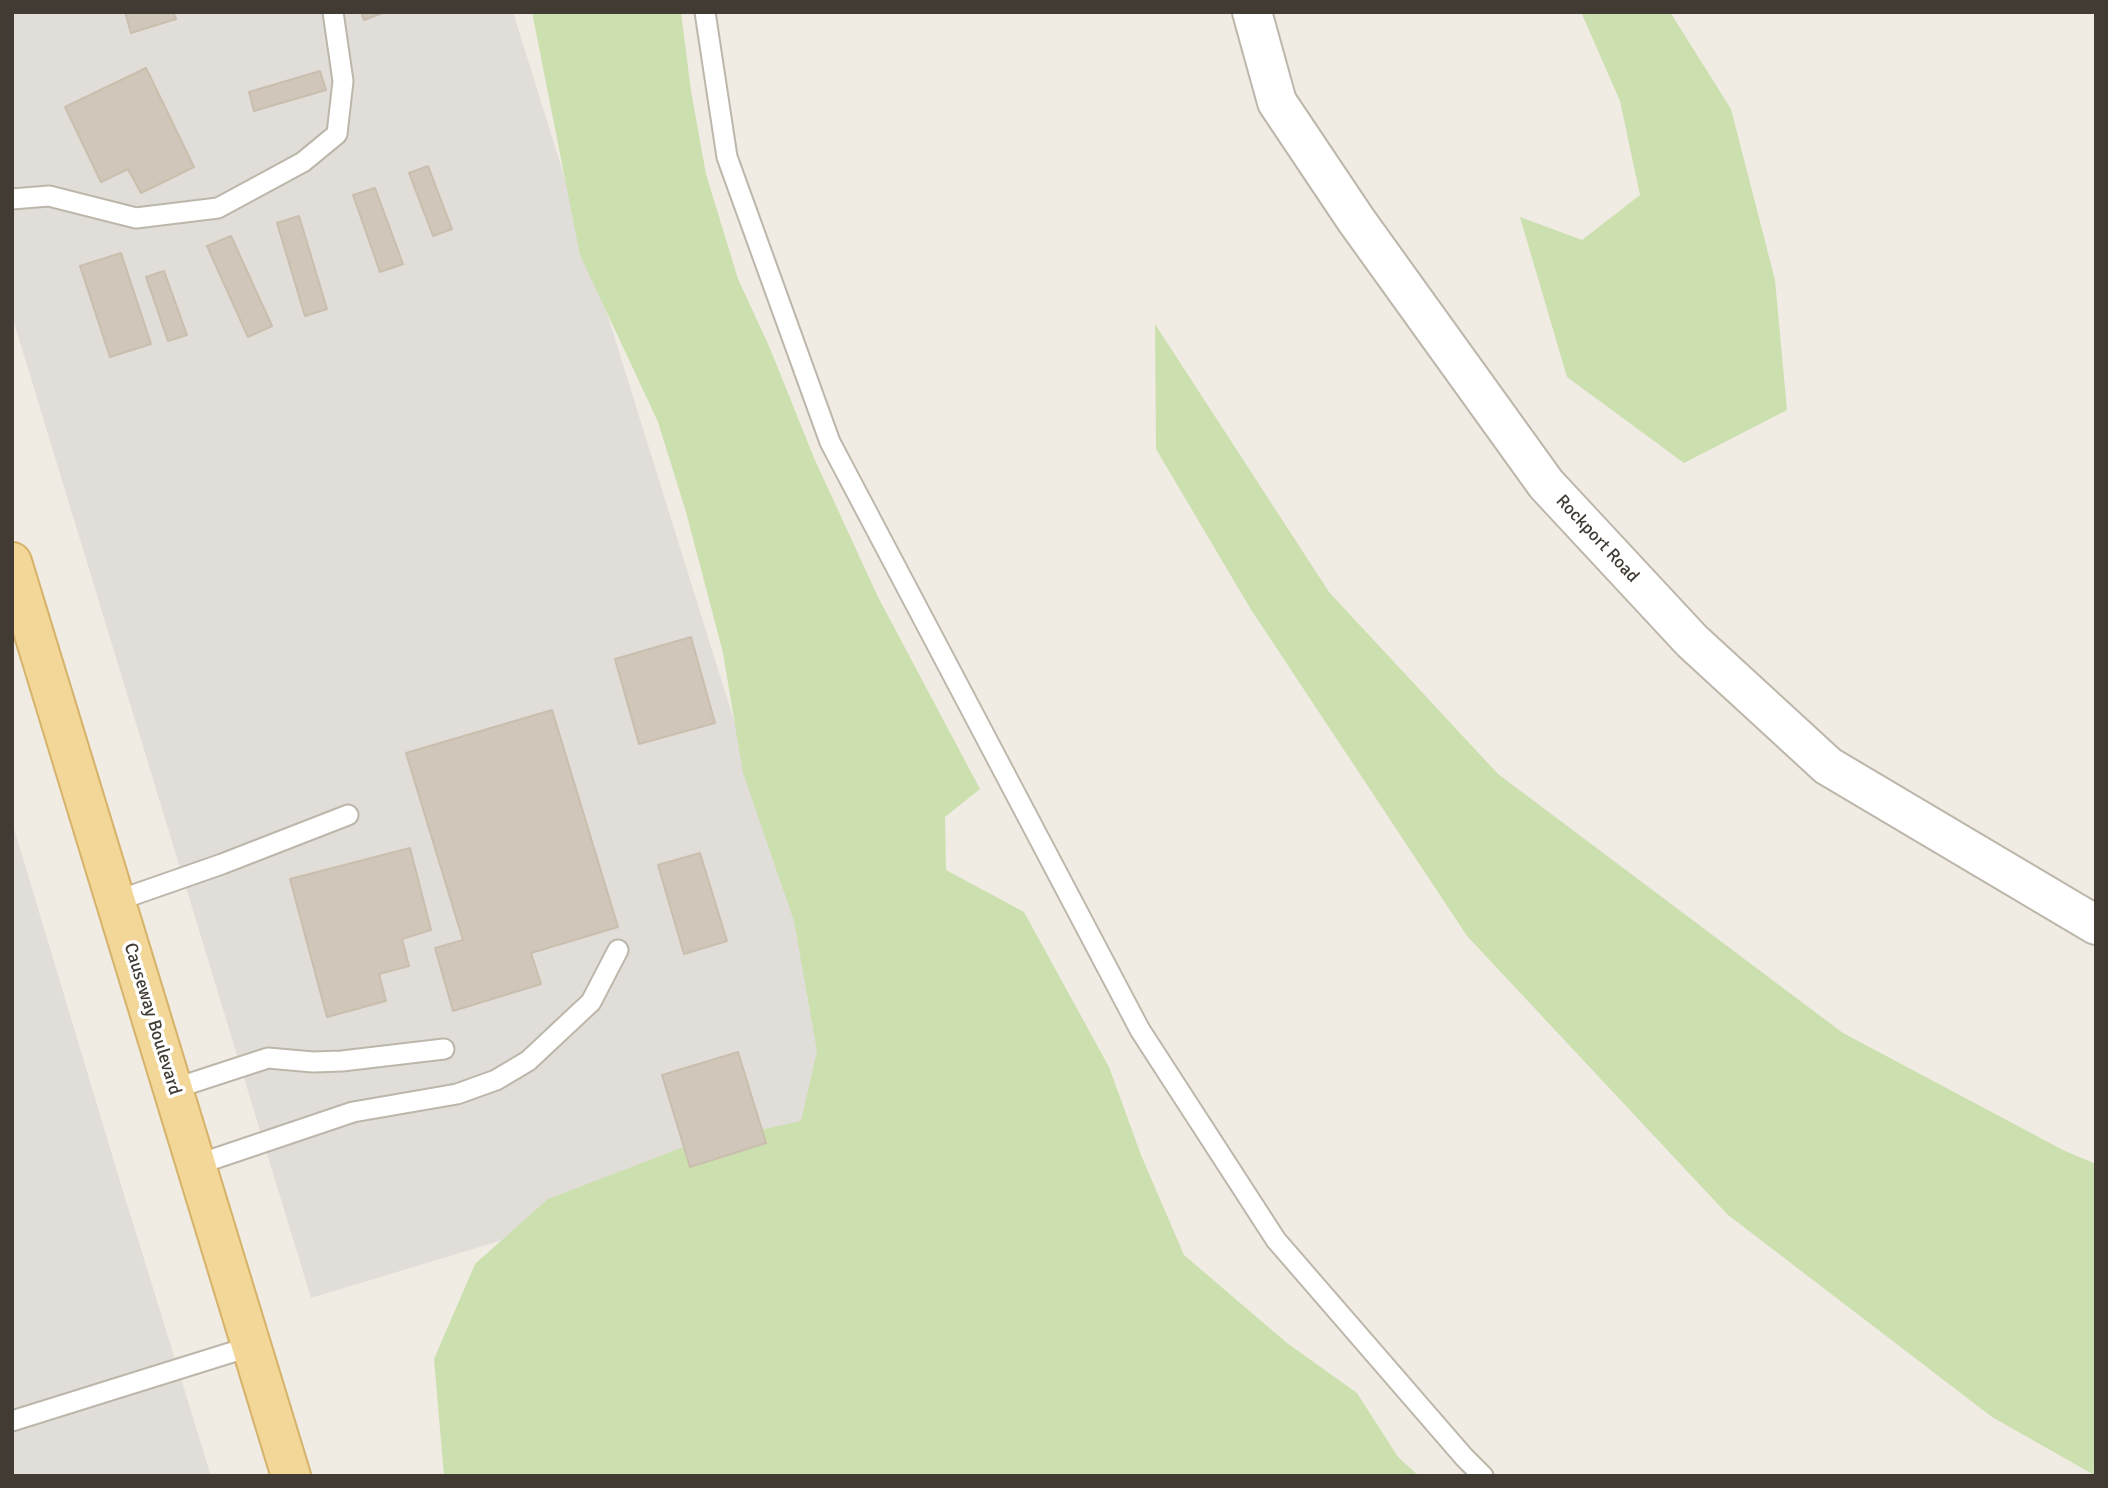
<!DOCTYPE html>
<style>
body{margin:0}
#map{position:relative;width:2108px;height:1488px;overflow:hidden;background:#f0ebe3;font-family:Signika,sans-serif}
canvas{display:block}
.frame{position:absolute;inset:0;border:14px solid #413b34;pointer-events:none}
</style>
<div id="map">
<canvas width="2108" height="1488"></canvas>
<div class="frame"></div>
</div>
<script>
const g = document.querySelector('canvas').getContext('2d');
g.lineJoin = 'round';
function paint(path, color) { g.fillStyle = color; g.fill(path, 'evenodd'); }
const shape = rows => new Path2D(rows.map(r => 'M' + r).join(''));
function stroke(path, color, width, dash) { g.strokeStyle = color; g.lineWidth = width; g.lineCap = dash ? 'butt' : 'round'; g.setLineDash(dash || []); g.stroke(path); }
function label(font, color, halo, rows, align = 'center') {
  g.font = font + ' Signika,sans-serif'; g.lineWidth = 7; g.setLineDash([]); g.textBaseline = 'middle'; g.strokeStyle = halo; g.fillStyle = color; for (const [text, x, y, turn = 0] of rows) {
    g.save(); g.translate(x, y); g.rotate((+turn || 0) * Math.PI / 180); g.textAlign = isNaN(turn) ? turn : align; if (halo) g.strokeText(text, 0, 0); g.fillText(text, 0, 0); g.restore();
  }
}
paint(shape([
 [12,12,513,12,862,1131,311,1298,12,316],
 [12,822,119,1178,211,1476,12,1476]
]), '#e1ddd8');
paint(shape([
 [532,12,681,12,691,91,706,174,738,279,769,346,814,458,878,597,980,789,945,817,946,870,1024,912,1109,1067,1141,1155,1184,1255,1287,1343,1357,1393,1398,1457,1419,1476,444,1476,434,1359,475,1264,548,1199,689,1145,801,1121,817,1051,794,921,743,773,723,653,686,512,658,422,580,255],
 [1581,12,1670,12,1731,109,1775,280,1787,410,1684,463,1567,377,1520,217,1582,240,1640,195,1620,101],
 [1155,324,1329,592,1498,774,1843,1033,2063,1150,2096,1164,2096,1476,1992,1417,1728,1215,1467,936,1250,608,1156,449]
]), '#cce0af');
const building = shape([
 [125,12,173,12,176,19,131,33,125,12],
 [361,12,385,12,364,20,361,12],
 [146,68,194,167,141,193,128,169,101,182,65,107,146,68],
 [320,71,326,90,254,111,249,92,320,71],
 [428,166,452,229,433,236,409,173,428,166],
 [375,188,403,264,380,272,353,195,375,188],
 [299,216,327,309,305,316,277,223,299,216],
 [231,236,272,326,248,337,207,246,231,236],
 [121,253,151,344,110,357,80,266,121,253],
 [164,271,187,335,168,341,146,277,164,271],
 [691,637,715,723,639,744,615,659,691,637],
 [552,710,618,927,531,953,541,984,453,1011,435,948,463,940,406,753,552,710],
 [410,848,431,930,402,939,409,966,379,974,386,1001,327,1017,290,879,410,848],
 [700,853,727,941,684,954,658,865,700,853],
 [738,1052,766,1143,690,1167,662,1075,738,1052]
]);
paint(building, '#d0c7ba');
stroke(building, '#cabeae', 2);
const service = shape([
 [705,12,727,157,830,442,1140,1030,1276,1240,1464,1457,1483,1476],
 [12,199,49,196,136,218,218,208,303,162,337,134,343,81,333,12],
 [116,901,222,864,348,815],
 [173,1089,268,1058,313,1062,342,1061,444,1049],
 [196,1165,353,1112,457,1094,496,1080,528,1061,591,1002,618,950],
 [12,1421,252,1346]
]);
const minor = shape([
 [1252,12,1277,102,1356,220,1546,484,1692,641,1828,766,2096,925]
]);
const primary = shape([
 [12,562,291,1476]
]);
stroke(service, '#bdb6aa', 23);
stroke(minor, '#bdb6aa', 42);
stroke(primary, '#d6b36b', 42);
stroke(service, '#fff', 19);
stroke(minor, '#fff', 38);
stroke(primary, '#f3d798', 38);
label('18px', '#413b34', '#fff', [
 ["Rockport Road",1597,539,47],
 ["Causeway Boulevard",152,1019,73]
]);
</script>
